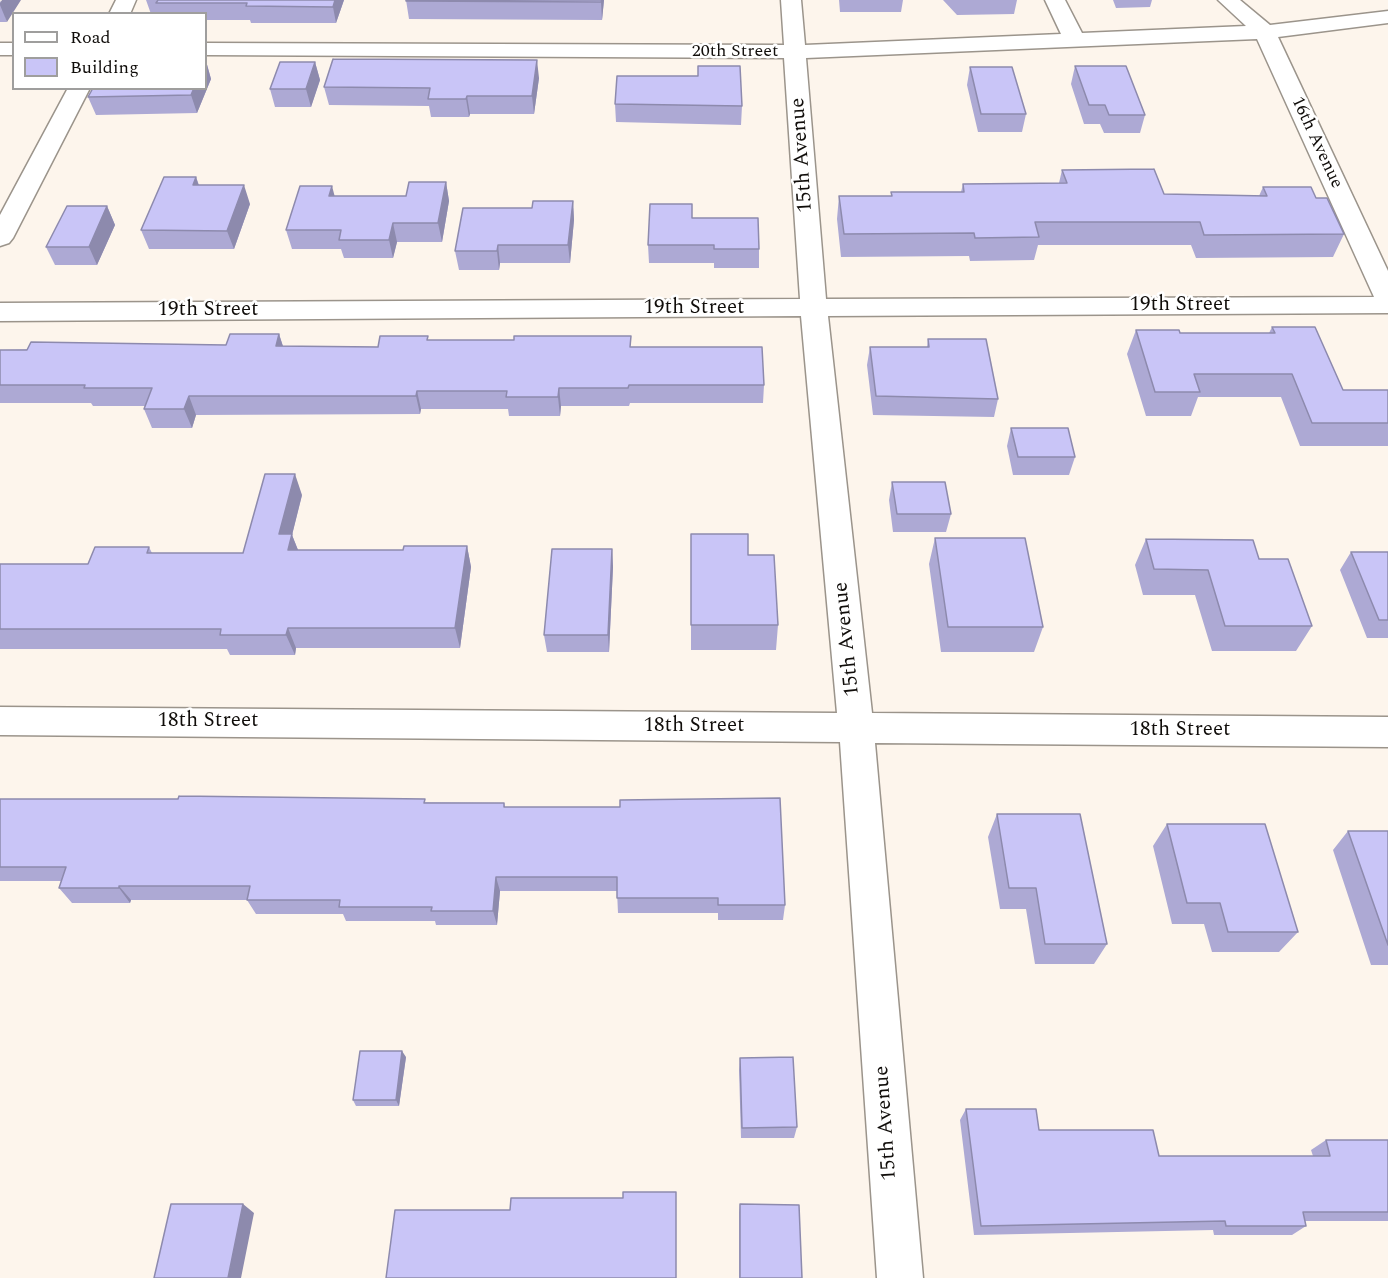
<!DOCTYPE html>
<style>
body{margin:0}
#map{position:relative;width:1388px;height:1278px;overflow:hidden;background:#fdf5ec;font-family:Spectral,serif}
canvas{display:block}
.legend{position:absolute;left:12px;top:12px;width:195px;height:78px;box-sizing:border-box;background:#fff;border:2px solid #9f9e9d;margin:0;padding:8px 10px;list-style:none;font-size:18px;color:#100d0a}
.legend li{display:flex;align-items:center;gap:12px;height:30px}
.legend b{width:30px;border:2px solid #9f9e9d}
</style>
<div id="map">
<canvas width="1388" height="1278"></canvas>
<ul class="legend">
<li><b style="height:8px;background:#fff"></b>Road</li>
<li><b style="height:16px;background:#c9c5f7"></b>Building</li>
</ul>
</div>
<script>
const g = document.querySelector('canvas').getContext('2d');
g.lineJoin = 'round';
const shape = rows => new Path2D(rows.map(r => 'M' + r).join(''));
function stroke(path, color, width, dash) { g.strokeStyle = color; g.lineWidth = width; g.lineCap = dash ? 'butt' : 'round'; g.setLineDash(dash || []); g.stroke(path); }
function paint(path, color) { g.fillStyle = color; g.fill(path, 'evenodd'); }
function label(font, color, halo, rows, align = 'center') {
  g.font = font + ' Spectral,serif'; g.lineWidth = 5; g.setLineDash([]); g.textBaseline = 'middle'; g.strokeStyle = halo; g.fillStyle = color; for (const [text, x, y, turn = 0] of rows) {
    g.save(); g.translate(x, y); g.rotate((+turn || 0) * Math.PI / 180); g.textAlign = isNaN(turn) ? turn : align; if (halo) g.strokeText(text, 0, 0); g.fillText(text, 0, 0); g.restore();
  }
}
const minor = shape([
 [116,0,136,0,130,14,109,14,116,0],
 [781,0,801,0,805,45,1061,34,1045,0,1065,0,1082,33,1246,26,1218,0,1240,0,1270,25,1388,11,1388,23,1278,37,1388,271,1388,313,828,316,872,713,1388,717,1388,747,875,743,923,1278,877,1278,840,742,0,735,0,707,837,713,801,316,0,321,0,303,800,299,784,58,206,55,206,43,784,45,781,0],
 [1257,39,1374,297,826,299,806,58,1257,39],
 [0,43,14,43,14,55,0,55,0,43],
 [68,88,90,88,13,238,9,243,0,246,0,215,68,88]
]);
stroke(minor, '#9b948b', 3);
paint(minor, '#fff');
paint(shape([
 [0,0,7,22,0,22],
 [146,0,344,0,336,23,251,23,250,20,206,20,206,14,151,14],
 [406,0,604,0,602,20,409,19],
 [839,0,903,0,901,12,840,12],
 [943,0,1017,0,1014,14,957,15],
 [1113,0,1152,0,1150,7,1116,8],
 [206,61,211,79,197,113,96,115,88,97],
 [315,62,320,80,311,107,275,107,270,89],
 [1075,66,1145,115,1140,133,1104,133,1100,124,1084,124,1071,84],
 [970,67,1026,114,1022,132,978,132,967,85],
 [698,76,742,106,741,125,616,122,615,104],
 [539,78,534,114,470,114,469,117,431,117,429,106,329,105,324,87],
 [1062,170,1164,194,1259,196,1263,187,1316,198,1344,234,1333,257,1196,258,1191,245,1038,245,1034,260,970,261,969,256,841,257,837,219,839,196,891,196,891,192,961,192,963,184,1059,183],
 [196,177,199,185,250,204,234,249,149,249,141,230],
 [446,182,449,201,442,242,397,242,393,258,344,258,341,249,292,249,286,230,335,196,406,196],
 [573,201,574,220,570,263,500,263,499,270,459,270,455,251,532,208],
 [107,206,115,225,97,265,55,265,46,247],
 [692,218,759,249,759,268,714,268,714,263,649,263,648,245],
 [1272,327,1343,390,1388,390,1388,446,1300,446,1281,397,1198,397,1191,416,1146,416,1127,354,1136,330,1180,333,1269,333],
 [279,334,283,346,378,347,428,336,428,340,631,347,764,385,763,403,630,403,629,406,561,406,560,416,509,416,508,409,421,409,420,414,196,415,192,428,152,428,144,409,145,406,93,406,91,403,0,403,0,350,226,345],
 [928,339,998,399,994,417,873,415,867,365,870,347,927,347],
 [1011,428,1075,457,1069,475,1013,475,1007,446],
 [892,482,951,514,946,532,893,532,889,500],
 [302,495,292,535,298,550,403,550,467,546,471,567,460,648,296,648,295,655,230,655,227,649,0,649,0,564,88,564,149,547,152,553,243,553],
 [691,534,748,555,778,625,776,650,691,650],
 [935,538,1043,627,1034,652,941,652,929,564],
 [1146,539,1259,559,1312,626,1296,651,1212,651,1195,595,1143,595,1135,565],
 [612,549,613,567,609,652,547,652,544,635],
 [1351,552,1388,552,1388,638,1367,638,1340,570],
 [0,799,504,803,505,807,785,905,783,920,718,920,718,913,618,913,617,891,500,891,497,925,436,925,435,921,346,921,343,914,256,914,247,900,131,900,130,903,72,903,59,888,61,881,0,881],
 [997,814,1107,944,1094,964,1035,964,1026,909,1000,909,988,837],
 [1167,824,1298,932,1279,952,1212,952,1204,924,1172,924,1153,846],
 [1348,831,1388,831,1388,965,1371,965,1333,850],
 [406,1057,399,1106,356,1106,353,1100],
 [740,1058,797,1127,794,1138,741,1138,739,1070],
 [966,1109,1039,1130,1159,1156,1313,1156,1311,1150,1326,1140,1388,1140,1388,1221,1305,1221,1306,1226,1292,1235,1214,1235,1213,1230,974,1235,960,1120],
 [740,1204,802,1278,739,1278,739,1213]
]), '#ada9d4');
paint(shape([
 [2,0,21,0,7,22,0,5,0,3],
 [335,0,344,0,336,23,333,7],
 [602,0,604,0,602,20,601,2],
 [537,60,539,78,534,114,532,96],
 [206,61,211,79,197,113,191,95,194,88,206,88],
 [315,62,320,80,311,107,306,89],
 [467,96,470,114,469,117,466,99],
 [196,177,202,196,193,185],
 [446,182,449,201,442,242,438,223],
 [244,185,250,204,234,249,227,231],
 [332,186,337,205,329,196],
 [573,201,574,220,570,263,568,245],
 [107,206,115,225,97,265,89,247],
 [393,223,397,242,393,258,389,240],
 [498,245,500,263,499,270,497,251],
 [279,334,285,353,276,346],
 [559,388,561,406,560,416,558,397],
 [417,391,421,409,420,414,416,396],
 [189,396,196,415,192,428,184,409],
 [295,474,302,495,292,535,300,555,296,570,279,534],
 [467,546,471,567,460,648,455,628],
 [612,549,613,567,609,652,608,635],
 [288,628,296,648,295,655,286,635],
 [496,877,500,891,497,925,493,911],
 [119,886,131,900,130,903,119,888],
 [402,1051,406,1057,399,1106,396,1100],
 [243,1204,254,1213,241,1278,228,1278]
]), '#8d8aad');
const building = shape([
 [158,0,335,0,333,7,246,6,247,3,156,3,158,0],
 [406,0,602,0,601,2,406,1,406,0],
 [333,59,537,60,532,96,467,96,466,99,428,99,430,88,324,87,333,59],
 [280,62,315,62,306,89,270,89,280,62],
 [698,66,740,66,742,106,615,104,617,76,698,76,698,66],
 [1075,66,1126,66,1145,115,1109,115,1105,105,1089,105,1075,66],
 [970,67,1012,67,1026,114,981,114,970,67],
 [93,88,194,88,191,95,88,97,93,88],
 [1154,169,1164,194,1267,196,1263,187,1311,187,1316,198,1327,198,1344,234,1204,235,1200,222,1035,222,1039,237,975,238,974,233,844,234,839,196,892,196,891,192,964,192,963,184,1067,183,1062,170,1154,169],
 [164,177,196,177,193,185,244,185,227,231,141,230,164,177],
 [409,182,446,182,438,223,393,223,389,240,339,240,341,230,286,230,300,186,332,186,329,196,406,196,409,182],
 [533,201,573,201,568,245,498,245,497,251,455,251,463,208,532,208,533,201],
 [650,204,692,204,692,218,758,218,759,249,714,249,714,245,648,245,650,204],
 [67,206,107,206,89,247,46,247,67,206],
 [1272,327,1315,327,1343,390,1388,390,1388,423,1312,423,1292,374,1194,374,1200,392,1155,392,1136,330,1179,330,1180,333,1275,333,1272,327],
 [230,334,279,334,276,346,378,347,380,336,428,336,427,340,514,340,514,336,631,336,630,347,762,347,764,385,629,385,628,388,559,388,558,397,506,397,507,391,417,391,416,396,189,396,184,409,144,409,152,388,84,388,85,385,0,385,0,350,27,350,31,342,226,345,230,334],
 [928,339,986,339,998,399,876,396,870,347,929,347,928,339],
 [1011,428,1068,428,1075,457,1018,457,1011,428],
 [265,474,295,474,279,534,292,534,288,550,403,550,404,546,467,546,455,628,288,628,286,635,220,635,221,629,0,629,0,564,88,564,95,547,149,547,147,553,243,553,265,474],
 [892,482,945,482,951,514,897,514,892,482],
 [691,534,748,534,748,555,774,555,778,625,691,625,691,534],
 [935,538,1025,538,1043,627,948,627,935,538],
 [1146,539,1253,540,1259,559,1288,559,1312,626,1225,626,1208,570,1154,569,1146,539],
 [552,549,612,549,608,635,544,635,552,549],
 [1351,552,1388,552,1388,620,1379,620,1351,552],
 [179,796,425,799,424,803,504,803,504,807,620,807,620,800,780,798,785,905,718,905,718,898,617,898,617,877,496,877,493,911,431,911,432,907,339,907,340,900,247,900,250,886,119,886,119,888,59,888,66,867,0,867,0,799,178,799,179,796],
 [997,814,1080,814,1107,944,1045,944,1036,888,1009,888,997,814],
 [1167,824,1265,824,1298,932,1228,932,1220,903,1187,903,1167,824],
 [1348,831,1388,831,1388,945,1348,831],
 [360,1051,402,1051,396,1100,353,1100,360,1051],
 [793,1057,797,1127,742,1128,740,1058,793,1057],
 [966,1109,1036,1109,1039,1130,1153,1130,1159,1156,1330,1156,1326,1140,1388,1140,1388,1212,1303,1212,1306,1226,1226,1226,1225,1221,981,1226,966,1109],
 [623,1192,676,1192,676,1278,386,1278,395,1210,510,1210,511,1198,623,1198,623,1192],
 [171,1204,243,1204,228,1278,154,1278,171,1204],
 [740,1204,799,1205,802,1278,740,1278,740,1204]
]);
paint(building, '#c9c5f7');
stroke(building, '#8d8aad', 1.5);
label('18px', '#100d0a', '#fff', [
 ["20th Street",735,52],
 ["16th Avenue",1316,143,65]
]);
label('21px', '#100d0a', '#fff', [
 ["15th Avenue",803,155,-94],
 ["19th Street",1180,306],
 ["19th Street",694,309],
 ["19th Street",208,311],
 ["15th Avenue",848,639,-96],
 ["18th Street",208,722],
 ["18th Street",694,727],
 ["18th Street",1180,731],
 ["15th Avenue",887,1123,-94]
]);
</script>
